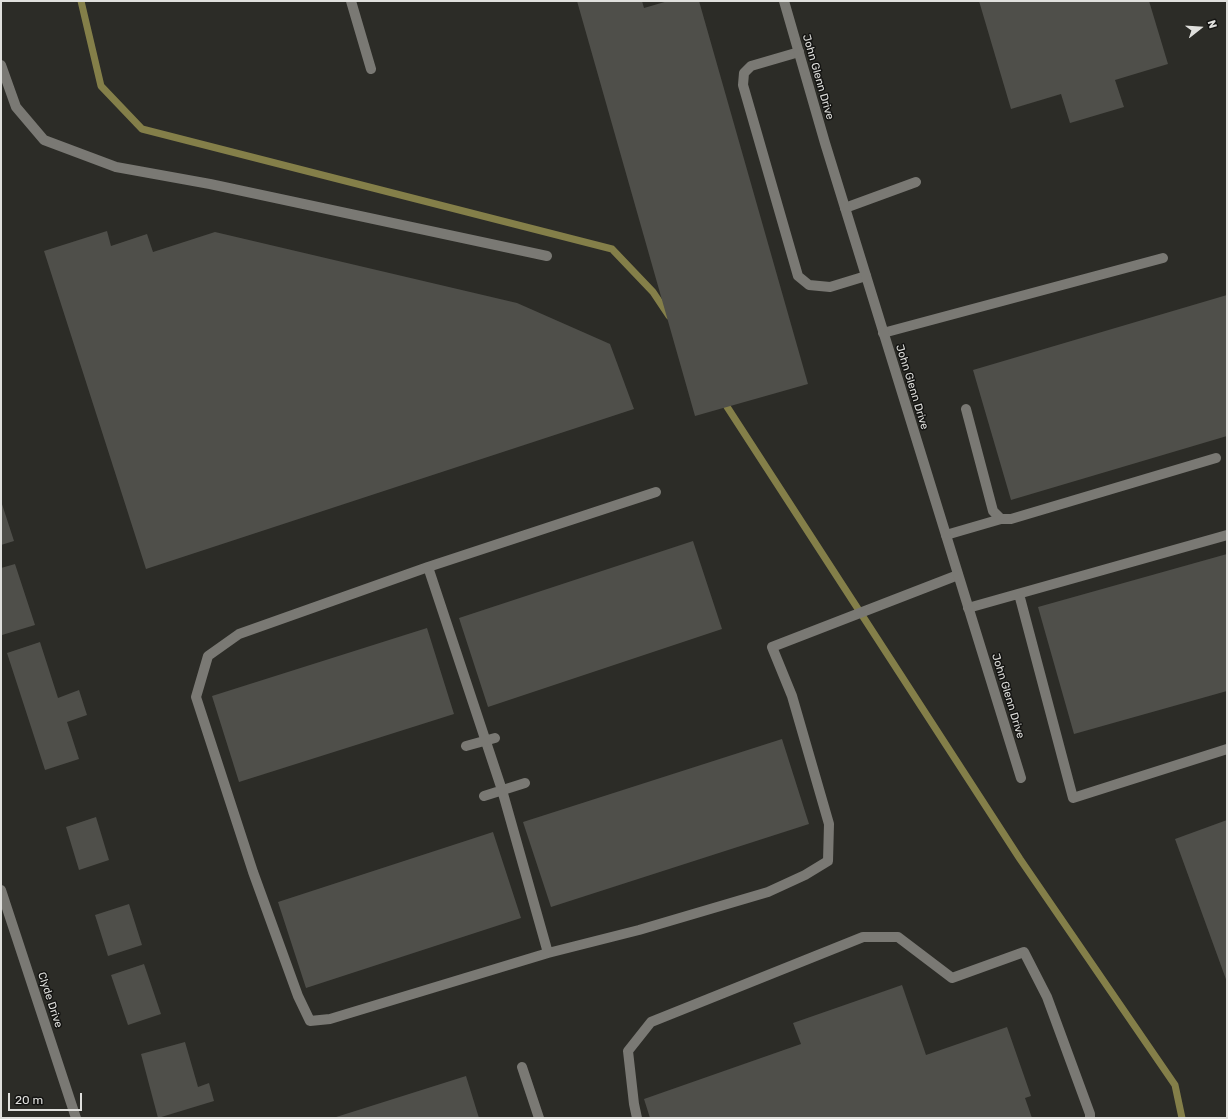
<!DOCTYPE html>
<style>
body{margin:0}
#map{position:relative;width:1228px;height:1119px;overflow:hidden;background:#2c2c27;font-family:Rubik,sans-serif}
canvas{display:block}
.frame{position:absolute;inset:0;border:2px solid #e0e0dd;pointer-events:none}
.north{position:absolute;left:1180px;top:8px;width:40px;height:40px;-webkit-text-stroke:3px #141412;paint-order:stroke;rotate:73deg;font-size:11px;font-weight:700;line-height:16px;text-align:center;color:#e0e0dd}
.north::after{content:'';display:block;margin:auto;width:14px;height:18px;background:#e0e0dd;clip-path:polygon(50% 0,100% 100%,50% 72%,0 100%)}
.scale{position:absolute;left:8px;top:1093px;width:74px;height:18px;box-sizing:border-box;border:2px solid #e0e0dd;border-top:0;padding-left:5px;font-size:12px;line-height:14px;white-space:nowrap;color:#e0e0dd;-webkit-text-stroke:3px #141412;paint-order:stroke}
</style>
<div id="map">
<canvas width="1228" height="1119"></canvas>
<div class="frame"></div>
<div class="north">N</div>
<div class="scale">20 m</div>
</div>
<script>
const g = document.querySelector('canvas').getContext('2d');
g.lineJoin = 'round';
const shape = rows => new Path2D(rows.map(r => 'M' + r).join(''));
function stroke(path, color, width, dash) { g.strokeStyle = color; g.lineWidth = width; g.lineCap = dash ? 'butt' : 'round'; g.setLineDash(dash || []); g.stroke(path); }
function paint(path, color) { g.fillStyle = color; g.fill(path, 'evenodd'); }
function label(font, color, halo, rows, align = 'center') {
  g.font = font + ' Rubik,sans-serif'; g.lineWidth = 3; g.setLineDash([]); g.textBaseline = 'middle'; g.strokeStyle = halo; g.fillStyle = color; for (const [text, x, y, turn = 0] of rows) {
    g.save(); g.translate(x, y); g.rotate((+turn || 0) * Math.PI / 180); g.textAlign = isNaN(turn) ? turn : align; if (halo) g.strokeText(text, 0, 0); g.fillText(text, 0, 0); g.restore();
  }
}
stroke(shape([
 [81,1,101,86,142,129,612,249,653,292,669,316],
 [722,399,1020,859,1175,1085,1182,1118]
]), '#847f49', 7);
paint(shape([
 [577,1,642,1,644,8,668,1,699,1,808,384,695,416],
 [979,1,1149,1,1168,64,1115,80,1124,107,1070,123,1061,94,1011,109],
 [107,231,111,246,147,234,153,252,215,232,517,303,610,344,634,409,146,569,44,251],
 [1227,295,1227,436,1011,500,973,370],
 [1,501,14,541,1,545],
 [693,541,722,629,488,707,459,618],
 [1227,554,1227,691,1074,734,1038,607],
 [15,564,35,625,2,635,1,568],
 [427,628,454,714,239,782,212,696],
 [40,642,58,698,79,690,87,715,67,722,79,759,45,770,7,653],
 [782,739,809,824,551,907,523,822],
 [96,817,109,860,79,870,66,827],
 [1227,820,1227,982,1175,839],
 [493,832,521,918,306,988,278,902],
 [129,904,142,945,108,956,95,915],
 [144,964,161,1014,128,1025,111,975],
 [902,985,926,1055,1007,1027,1031,1096,1025,1098,1032,1118,650,1118,644,1099,801,1044,793,1023],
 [185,1042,198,1087,209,1083,214,1101,158,1118,141,1054],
 [466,1076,479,1118,333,1118]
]), '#4f4f4a');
stroke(shape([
 [351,1,371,69],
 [799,52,751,66,744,73,743,85,798,276,809,285,830,287,866,276],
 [1,65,16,107,44,140,116,167,210,184,547,256],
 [845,208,916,182],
 [883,333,1163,258],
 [966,409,993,511,1001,519],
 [946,535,1001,519,1011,519,1216,458],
 [428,567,502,790,548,953,330,1019,310,1021,298,996,253,872,196,697,208,656,239,634,428,567],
 [428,567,656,492],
 [1019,594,1073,798,1227,749],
 [968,608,1227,535],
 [466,746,495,738],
 [484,796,525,783],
 [548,953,639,930,768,892,805,875,828,861,829,824,792,696,772,647,958,575],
 [522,1067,539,1118],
 [637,1118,634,1104,628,1051,651,1022,863,937,898,937,952,978,1024,952,1047,997,1090,1114,1090,1118]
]), '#7a7974', 10);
stroke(shape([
 [784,1,825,143,1021,778],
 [1,890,76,1118]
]), '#7a7974', 10);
label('11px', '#e0e0dd', '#141412', [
 ["John Glenn Drive",818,77,74],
 ["John Glenn Drive",912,387,73],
 ["John Glenn Drive",1008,696,73],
 ["Clyde Drive",50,1000,72]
]);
</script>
